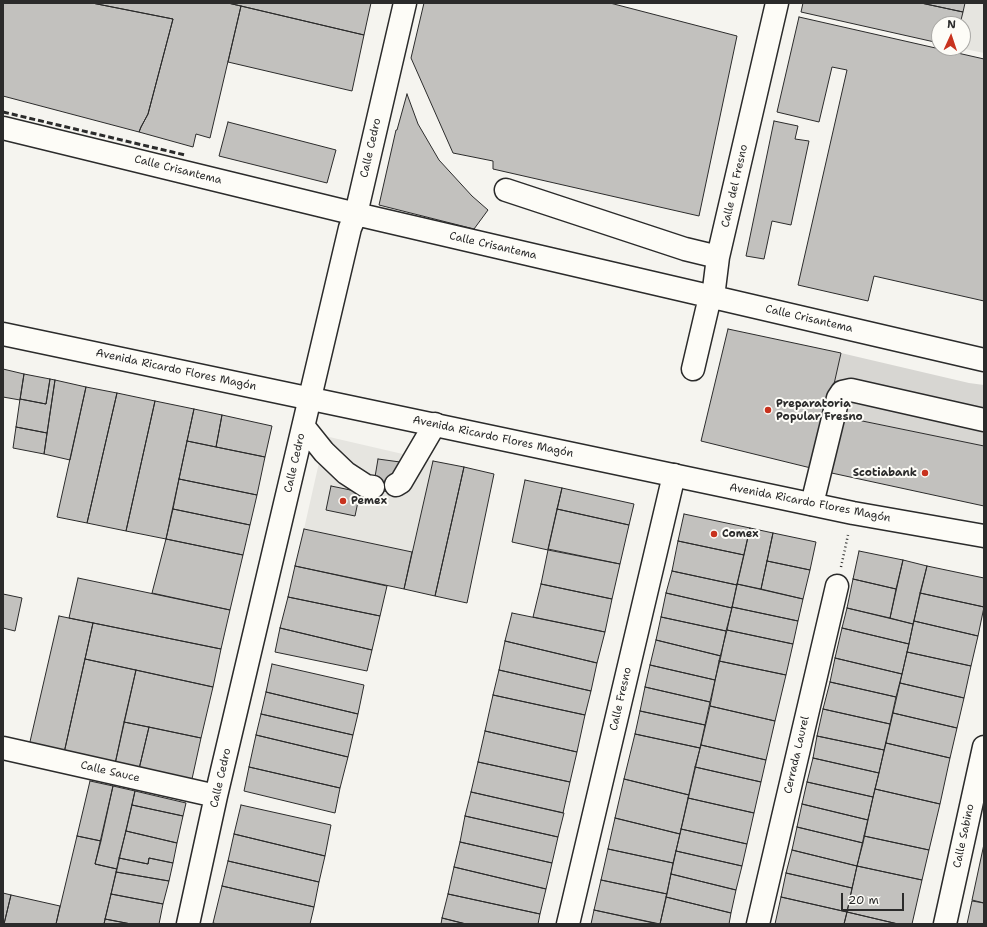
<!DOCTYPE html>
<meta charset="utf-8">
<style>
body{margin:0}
#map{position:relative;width:987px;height:927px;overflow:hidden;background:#f5f4ef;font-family:"Shantell Sans",sans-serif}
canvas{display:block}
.frame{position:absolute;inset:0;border:4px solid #2b2b2b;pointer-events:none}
.north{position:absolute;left:931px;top:16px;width:40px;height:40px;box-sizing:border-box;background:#fdfcf7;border:1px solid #a9a8a5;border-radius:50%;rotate:3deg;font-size:11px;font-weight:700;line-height:16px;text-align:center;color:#2b2b2b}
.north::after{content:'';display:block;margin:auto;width:14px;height:18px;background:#c8321e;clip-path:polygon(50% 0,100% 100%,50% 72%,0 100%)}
.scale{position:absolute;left:841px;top:893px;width:63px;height:18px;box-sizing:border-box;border:2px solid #2b2b2b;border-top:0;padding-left:5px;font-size:12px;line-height:14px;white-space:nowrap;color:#2b2b2b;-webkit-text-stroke:3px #fdfcf7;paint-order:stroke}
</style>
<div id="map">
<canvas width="987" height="927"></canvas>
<div class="frame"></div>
<div class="north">N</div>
<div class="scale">20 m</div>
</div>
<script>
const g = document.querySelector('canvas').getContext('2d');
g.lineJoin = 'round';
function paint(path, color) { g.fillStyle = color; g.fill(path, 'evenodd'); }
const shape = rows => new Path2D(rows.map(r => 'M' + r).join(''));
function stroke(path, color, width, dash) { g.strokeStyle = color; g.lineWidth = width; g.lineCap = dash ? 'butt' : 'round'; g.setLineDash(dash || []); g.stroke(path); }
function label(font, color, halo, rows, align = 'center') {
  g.font = font + ' "Shantell Sans",sans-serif'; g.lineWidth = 4; g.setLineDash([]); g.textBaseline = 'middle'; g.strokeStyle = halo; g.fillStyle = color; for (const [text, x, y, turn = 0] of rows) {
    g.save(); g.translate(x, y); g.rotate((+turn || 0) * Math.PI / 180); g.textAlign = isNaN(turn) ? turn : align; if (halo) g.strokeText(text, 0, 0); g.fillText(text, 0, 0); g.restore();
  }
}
paint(shape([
 [965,3,984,3,984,53,960,48,963,48,963,24,960,24],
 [325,436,433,461,412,552,304,529]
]), '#e6e5e0');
paint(shape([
 [841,353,969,383,984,385,984,446,839,416,815,469]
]), '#d7d6d2');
const building = shape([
 [3,3,92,3,173,19,148,114,141,127,139,132,3,96,3,3],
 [92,3,228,3,241,6,210,138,196,134,193,147,139,132,141,127,148,114,173,19,92,3],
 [228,3,371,3,364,35,228,3],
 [424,3,610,3,737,36,699,216,493,169,493,161,453,153,411,58,424,3],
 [803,3,921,3,963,12,960,24,939,24,939,43,801,12,803,3],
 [921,3,965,3,963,12,921,3],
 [241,6,364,35,352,91,228,62,241,6],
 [799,17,984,59,984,301,874,276,868,301,798,285,847,70,832,67,819,122,777,112,799,17],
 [407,94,418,124,439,160,472,196,488,210,474,229,379,205,396,130,397,130,407,94],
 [774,121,798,126,795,139,809,141,791,225,772,221,764,259,746,256,774,121],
 [228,122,336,150,327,183,219,156,228,122],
 [728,329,841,353,815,469,701,441,728,329],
 [3,369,24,374,20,400,3,397,3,369],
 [24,374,50,379,46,404,20,399,24,374],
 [50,379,55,380,47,433,16,427,20,399,46,404,50,379],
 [55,380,86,387,70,460,44,454,55,380],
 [86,387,117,393,87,523,57,517,86,387],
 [117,393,155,401,126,531,87,523,117,393],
 [155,401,194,409,166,539,126,531,155,401],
 [194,409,222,415,216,447,187,441,194,409],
 [222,415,272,426,265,457,216,447,222,415],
 [838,416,984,446,984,506,827,472,838,416],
 [16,427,47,433,44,454,13,448,16,427],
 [187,441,265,457,257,495,179,479,187,441],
 [378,459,400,462,395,493,373,489,378,459],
 [433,461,464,467,435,596,404,589,433,461],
 [464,467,494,474,467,603,435,596,464,467],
 [179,479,257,495,250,525,173,509,179,479],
 [525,480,562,488,548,550,512,542,525,480],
 [331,486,360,492,355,516,326,510,331,486],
 [562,488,634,504,629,525,557,509,562,488],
 [173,509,250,525,243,555,166,539,173,509],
 [557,509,629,525,620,564,548,549,557,509],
 [684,514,750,528,744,555,678,541,684,514],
 [750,528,773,533,761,589,737,584,750,528],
 [304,529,412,552,404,589,295,566,304,529],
 [773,533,816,542,810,570,767,561,773,533],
 [166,539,243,555,230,610,152,593,166,539],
 [678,541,744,555,737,585,672,571,678,541],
 [548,550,620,564,612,599,541,584,548,550],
 [859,551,903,560,896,589,853,579,859,551],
 [903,560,927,566,913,624,890,618,903,560],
 [767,561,810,570,803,599,761,589,767,561],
 [295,566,387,586,380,616,288,597,295,566],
 [927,566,984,578,984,607,920,593,927,566],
 [672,571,737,585,732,608,666,593,672,571],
 [78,578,230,610,221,649,69,618,78,578],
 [853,579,896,589,890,618,847,608,853,579],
 [541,584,612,599,605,632,533,617,541,584],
 [737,584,803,599,798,621,732,607,737,584],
 [666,593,732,608,726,631,661,617,666,593],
 [920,593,984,607,978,636,914,621,920,593],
 [3,594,22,598,15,631,3,628,3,594],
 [288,597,380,616,372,650,280,628,288,597],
 [732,607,798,621,793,644,727,630,732,607],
 [847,608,913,624,909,644,842,628,847,608],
 [512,613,605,632,597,663,505,641,512,613],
 [59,616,93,623,64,753,29,746,59,616],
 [661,617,726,631,721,656,656,640,661,617],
 [914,621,978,636,971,666,907,652,914,621],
 [93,623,221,649,213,687,85,659,93,623],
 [280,628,372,650,367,671,275,652,280,628],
 [842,628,909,644,902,674,835,658,842,628],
 [727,630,793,644,786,675,719,661,727,630],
 [656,640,721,656,715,680,650,665,656,640],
 [505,641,597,663,591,691,499,670,505,641],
 [907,652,971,666,964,698,900,683,907,652],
 [835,658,902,674,896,697,830,682,835,658],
 [85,659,136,670,115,764,64,753,85,659],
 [719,661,786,675,775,721,710,706,719,661],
 [272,664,364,685,358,714,266,692,272,664],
 [650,665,715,680,710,702,645,687,650,665],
 [136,670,213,687,201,738,124,722,136,670],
 [499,670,591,691,585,715,493,695,499,670],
 [830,682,896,697,890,724,823,709,830,682],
 [900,683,964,698,957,728,893,713,900,683],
 [645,687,710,702,705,725,640,711,645,687],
 [266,692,358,714,353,735,261,714,266,692],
 [493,695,585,715,577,752,485,731,493,695],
 [710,706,775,721,766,760,701,745,710,706],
 [823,709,890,724,884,750,817,736,823,709],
 [640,711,705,725,700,748,635,734,640,711],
 [893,713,957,728,950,758,886,743,893,713],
 [261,714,353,735,348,757,256,735,261,714],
 [124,722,149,727,139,769,115,764,124,722],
 [149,727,201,738,192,779,139,769,149,727],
 [485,731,577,752,570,782,478,762,485,731],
 [635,734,700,748,689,795,624,779,635,734],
 [256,735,348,757,340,788,249,767,256,735],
 [817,736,884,750,879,773,813,758,817,736],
 [886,743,950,758,940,804,875,789,886,743],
 [701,745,766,760,761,782,695,767,701,745],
 [813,758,879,773,873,797,807,782,813,758],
 [478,762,570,782,563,813,471,792,478,762],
 [249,767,340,788,335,813,244,791,249,767],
 [695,767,761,782,754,813,688,798,695,767],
 [624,779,689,795,680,834,615,818,624,779],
 [90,781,113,786,101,841,77,836,90,781],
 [807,782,873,797,868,820,802,804,807,782],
 [113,786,135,791,117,869,95,864,113,786],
 [875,789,940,804,929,850,864,836,875,789],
 [135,791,186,803,183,816,132,805,135,791],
 [471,792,564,813,558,837,465,816,471,792],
 [688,798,754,813,747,844,681,829,688,798],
 [802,804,868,820,863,843,797,827,802,804],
 [132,805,183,816,177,843,126,831,132,805],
 [241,805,331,825,325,856,234,834,241,805],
 [465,816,558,837,552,863,460,842,465,816],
 [615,818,680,834,673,863,608,849,615,818],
 [797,827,863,843,857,866,792,850,797,827],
 [681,829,747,844,742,866,676,851,681,829],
 [126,831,177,843,173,863,149,858,148,864,119,858,126,831],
 [234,834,325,856,319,882,228,861,234,834],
 [77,836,101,841,95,864,117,869,104,924,56,924,77,836],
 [864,836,929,850,922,880,857,866,864,836],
 [460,842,552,863,546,889,454,867,460,842],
 [984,844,984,903,972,900,984,844],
 [608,849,673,863,667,894,601,880,608,849],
 [792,850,857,866,852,888,786,873,792,850],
 [676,851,742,866,736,890,671,874,676,851],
 [119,858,148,864,149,858,173,863,169,881,116,872,119,858],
 [228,861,319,882,314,907,222,886,228,861],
 [857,866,922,880,912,924,898,924,847,912,857,866],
 [454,867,546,889,540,914,448,894,454,867],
 [116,872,169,881,163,904,111,894,116,872],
 [786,873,852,888,847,912,781,897,786,873],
 [671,874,736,890,731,913,666,897,671,874],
 [601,880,667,894,660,924,594,910,601,880],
 [222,886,314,907,310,924,218,924,213,923,222,886],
 [3,893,11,895,4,924,3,924,3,893],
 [111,894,163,904,159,924,131,924,105,919,111,894],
 [448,894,540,914,538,924,466,924,442,918,448,894],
 [11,895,60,906,56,924,4,924,11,895],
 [666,897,731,913,729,924,660,924,666,897],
 [781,897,847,912,844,924,775,924,781,897],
 [972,901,984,903,984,924,967,924,972,901],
 [594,910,658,924,591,924,594,910],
 [847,912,898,924,844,924,847,912],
 [442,918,466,924,441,924,442,918],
 [105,919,131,924,104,924,105,919]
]);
paint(building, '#c2c1be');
stroke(building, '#2b2b2b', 1);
const minor = shape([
 [3,128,356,214,984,360],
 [506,190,685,249,718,257],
 [693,369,709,301,713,297,718,257,777,3],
 [304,427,324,452,346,473,366,486,373,487],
 [396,485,401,482,435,424],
 [812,504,838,398,842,392,851,390,984,420],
 [3,748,216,796],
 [188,924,216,796,350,228,356,214,405,3],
 [568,924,674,475],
 [758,924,837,586],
 [945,924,984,747]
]);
const major = shape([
 [3,334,853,513,984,536]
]);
stroke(minor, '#2b2b2b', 25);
stroke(major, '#2b2b2b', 25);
stroke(shape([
 [841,567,848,535]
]), '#2b2b2b', 2.5, [1, 3]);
stroke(minor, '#fdfcf7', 22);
stroke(major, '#fdfcf7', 22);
stroke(shape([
 [3,112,185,155]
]), '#2b2b2b', 3, [6, 3]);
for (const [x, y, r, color] of [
 [768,410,4,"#c8321e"],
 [925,473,4,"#c8321e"],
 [343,501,4,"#c8321e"],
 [714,534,4,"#c8321e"]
]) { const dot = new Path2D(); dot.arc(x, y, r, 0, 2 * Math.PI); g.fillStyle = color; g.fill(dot); stroke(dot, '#fdfcf7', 1.5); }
label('11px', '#2b2b2b', '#fdfcf7', [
 ["Calle Cedro",371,148,-77],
 ["Calle Crisantema",178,170,14],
 ["Calle del Fresno",735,186,-77],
 ["Calle Crisantema",493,246,13],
 ["Calle Crisantema",809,319,13],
 ["Avenida Ricardo Flores Magón",176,370,12],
 ["Avenida Ricardo Flores Magón",493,437,12],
 ["Calle Cedro",295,463,-77],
 ["Avenida Ricardo Flores Magón",810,503,11],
 ["Calle Fresno",621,699,-77],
 ["Cerrada Laurel",797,755,-77],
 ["Calle Sauce",110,772,13],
 ["Calle Cedro",221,778,-77],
 ["Calle Sabino",964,836,-78]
]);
label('bold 11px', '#2b2b2b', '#fdfcf7', [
 ["Preparatoria",776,404],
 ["Popular Fresno",776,417],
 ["Scotiabank",917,473,"right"],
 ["Pemex",351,501],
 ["Comex",722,534]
], 'left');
</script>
